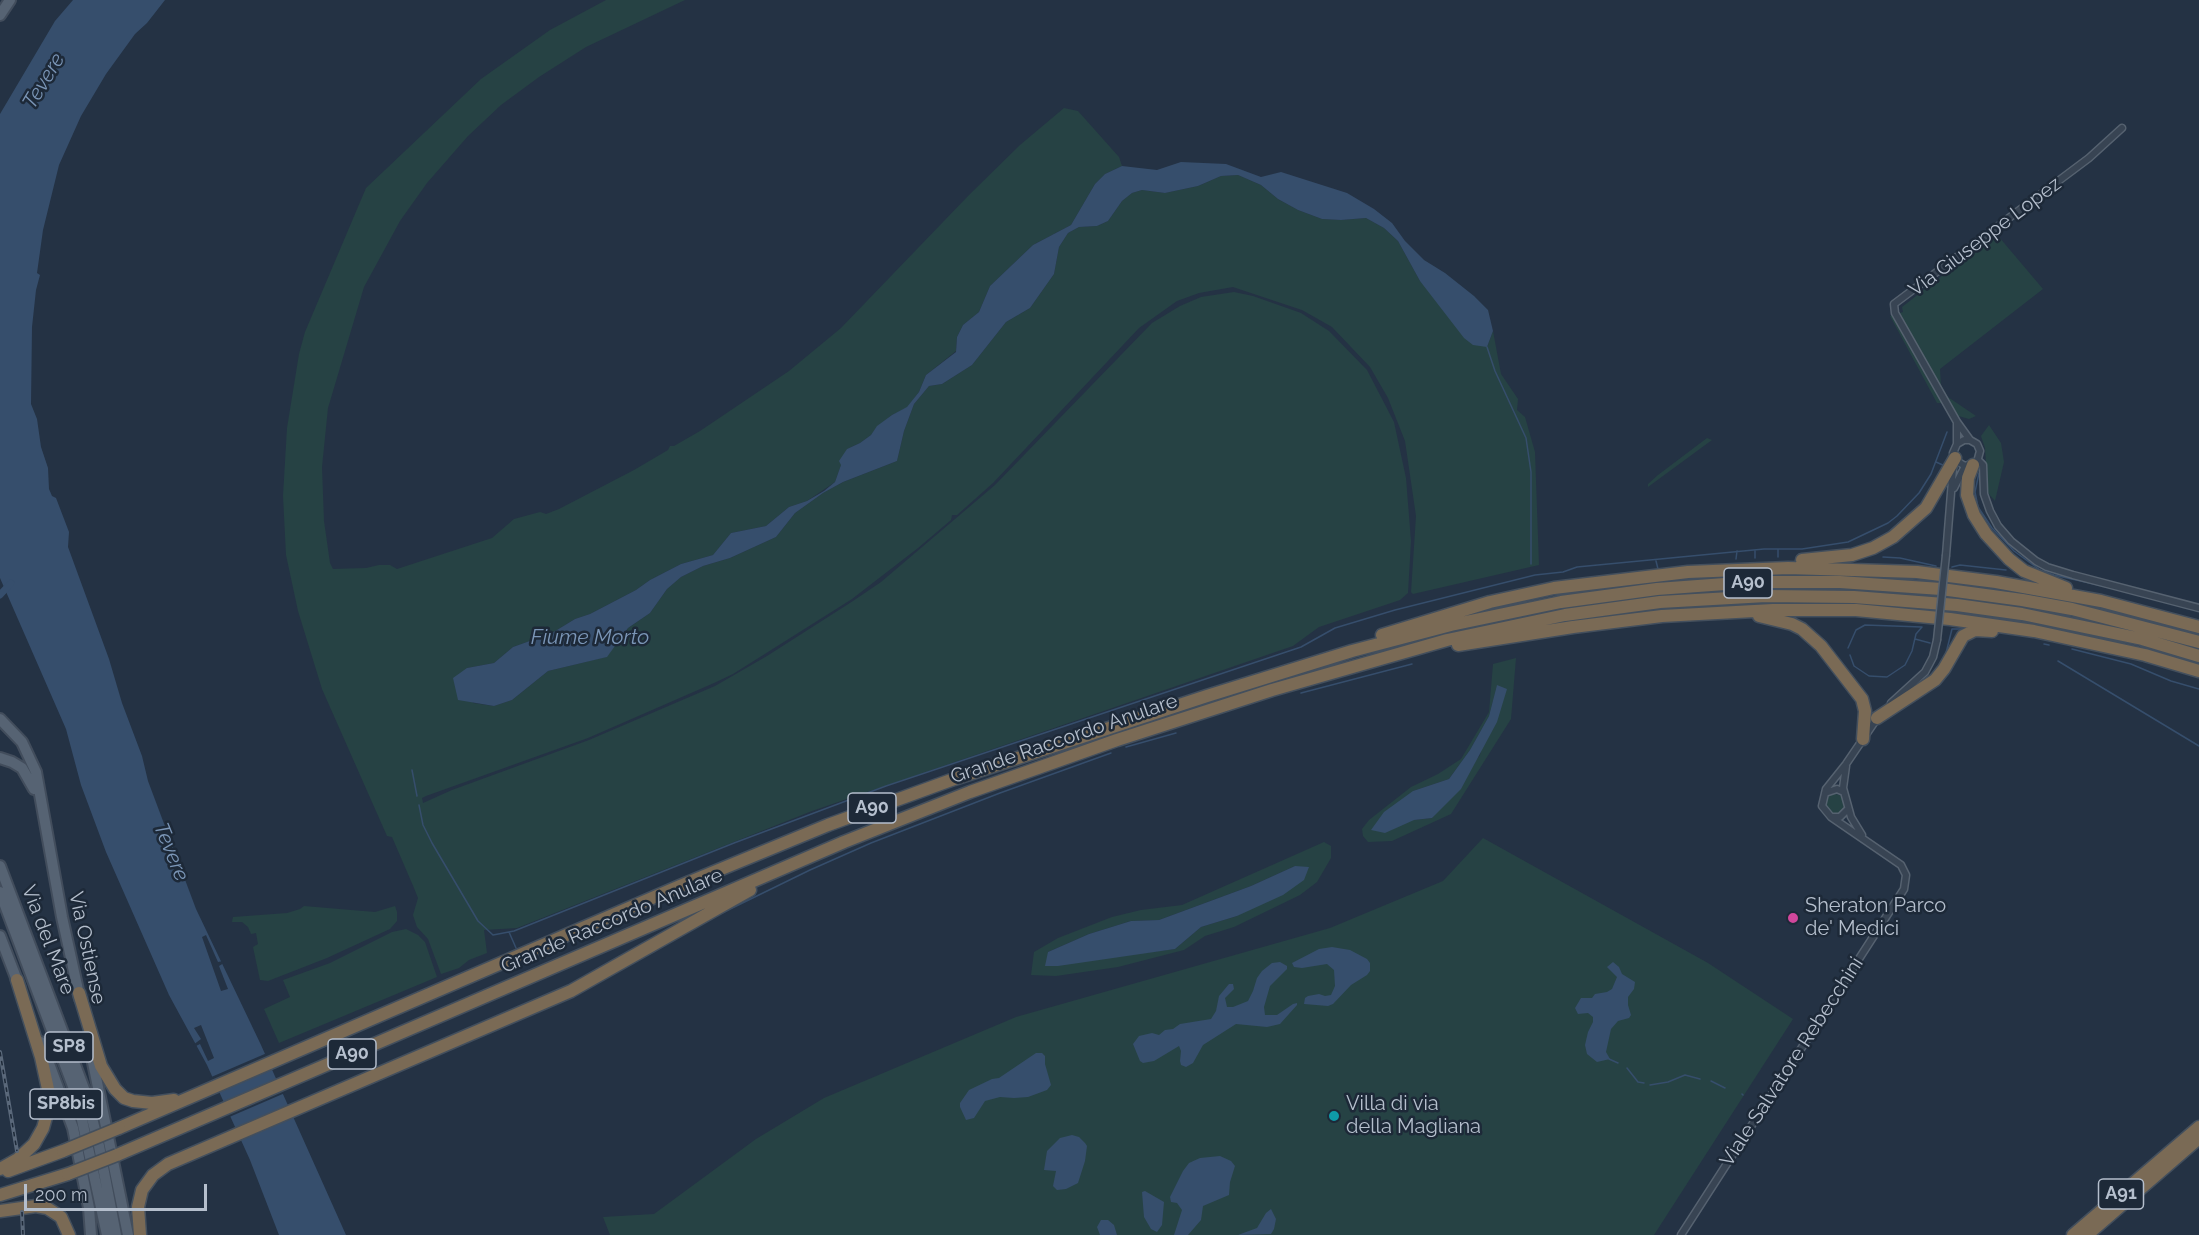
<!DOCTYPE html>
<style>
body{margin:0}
#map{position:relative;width:2199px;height:1235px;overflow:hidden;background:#243244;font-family:Raleway,sans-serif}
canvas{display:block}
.scale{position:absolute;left:24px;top:1184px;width:183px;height:27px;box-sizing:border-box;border:3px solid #b5bfcd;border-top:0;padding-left:8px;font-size:18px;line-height:21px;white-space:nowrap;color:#b5bfcd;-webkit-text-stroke:4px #1d2938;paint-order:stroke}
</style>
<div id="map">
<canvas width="2199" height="1235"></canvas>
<div class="scale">200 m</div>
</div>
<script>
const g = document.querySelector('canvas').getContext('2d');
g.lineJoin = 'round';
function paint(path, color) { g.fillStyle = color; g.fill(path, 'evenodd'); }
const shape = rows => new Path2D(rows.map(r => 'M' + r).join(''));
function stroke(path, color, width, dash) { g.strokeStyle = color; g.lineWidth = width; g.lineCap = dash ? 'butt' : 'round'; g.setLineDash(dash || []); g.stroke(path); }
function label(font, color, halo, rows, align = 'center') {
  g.font = font + ' Raleway,sans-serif'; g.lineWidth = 5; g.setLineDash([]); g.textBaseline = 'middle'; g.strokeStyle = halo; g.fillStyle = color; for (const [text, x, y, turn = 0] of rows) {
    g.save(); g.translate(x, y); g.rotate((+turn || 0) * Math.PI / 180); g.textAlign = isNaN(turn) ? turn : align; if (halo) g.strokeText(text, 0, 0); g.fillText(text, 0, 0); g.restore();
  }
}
paint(shape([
 [606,0,685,0,586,47,539,77,501,105,468,136,427,183,400,221,364,287,328,408,322,467,324,521,330,563,333,569,366,568,379,565,390,565,397,569,492,538,514,519,540,512,546,514,559,509,634,470,668,450,670,446,674,446,700,431,789,371,841,328,969,195,1020,145,1064,108,1078,111,1119,157,1122,166,1105,174,1095,184,1071,225,1033,245,990,286,979,312,963,325,957,337,956,351,926,375,919,392,907,408,892,415,878,426,871,435,860,443,847,449,835,482,807,501,789,507,766,526,731,533,713,555,681,564,650,580,636,590,590,614,575,619,552,633,513,647,494,663,467,668,473,703,494,706,512,700,548,671,606,657,628,628,650,613,667,589,681,577,703,566,730,558,776,537,795,513,823,493,843,482,897,461,904,431,914,404,929,386,942,384,972,365,1006,322,1030,308,1054,274,1059,247,1068,233,1079,227,1097,226,1108,221,1122,201,1132,193,1142,190,1165,193,1198,186,1221,176,1238,175,1261,185,1278,199,1298,210,1322,219,1341,220,1366,218,1384,228,1398,241,1420,281,1487,347,1493,331,1501,374,1518,399,1517,410,1525,417,1535,452,1539,565,1413,594,1411,592,1416,516,1405,441,1388,398,1370,367,1332,327,1302,310,1233,287,1199,293,1177,301,1139,328,993,483,957,515,952,515,951,520,918,548,852,599,733,674,714,683,588,738,426,796,422,798,423,803,452,790,589,740,715,686,767,656,853,601,881,582,995,485,1152,323,1180,306,1201,297,1234,292,1253,296,1301,313,1329,331,1367,370,1394,422,1406,478,1411,541,1408,593,1400,600,1319,627,1293,646,812,811,517,928,484,930,487,953,469,960,459,968,441,974,428,939,417,927,413,915,418,898,414,888,392,837,387,836,322,689,298,611,286,555,283,496,287,428,299,354,305,332,366,188,481,79,550,30],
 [1993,236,1999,237,2043,289,1940,369,1941,385,1948,397,1976,416,1969,419,1955,415,1948,403,1937,403,1890,316,1903,312,1902,307],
 [1989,425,2001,443,2004,462,1995,501,1988,493,1985,448,1981,436],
 [1707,438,1712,440,1648,487,1648,484,1658,475],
 [1516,658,1511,719,1451,814,1392,841,1368,842,1363,836,1362,829,1369,820,1411,787,1438,774,1461,759,1489,712,1493,664],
 [1497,685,1480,755,1432,818,1414,820,1413,791,1449,779,1470,750,1489,716],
 '1825 804a10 10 0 1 1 20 0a10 10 0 1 1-20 0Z',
 [1483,838,1708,963,1793,1019,1654,1235,610,1235,603,1217,654,1214,756,1139,824,1098,1016,1017,1330,928,1443,881],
 [1324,842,1331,846,1331,858,1317,882,1300,895,1234,927,1205,936,1184,950,1118,967,1056,976,1031,975,1034,952,1058,938,1112,917,1141,910,1182,905],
 [1295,866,1237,916,1201,927,1175,949,1101,958,1048,952,1089,934,1131,921,1159,920,1251,886],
 [304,906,375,912,395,906,397,912,397,921,390,929,327,958,268,981,260,980,253,947,258,944,256,933,251,934,248,927,242,922,232,922,233,917,287,913,300,909],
 [406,929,418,935,425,942,437,977,279,1043,264,1009,290,997,283,980,330,963,392,932]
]), '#264244');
paint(shape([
 [73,0,165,0,147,23,135,34,106,74,81,116,59,165,43,230,37,273,40,275,36,290,32,327,31,404,37,419,41,447,48,468,49,489,52,496,56,498,69,532,68,547,109,659,122,703,142,756,148,781,196,909,261,1045,346,1235,279,1235,250,1160,207,1065,169,995,106,852,81,785,66,729,0,578,0,114,55,21],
 [1181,162,1226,164,1261,177,1281,172,1347,193,1374,209,1392,223,1405,241,1424,260,1445,273,1474,296,1488,310,1493,331,1487,347,1473,345,1464,338,1420,281,1398,241,1384,228,1366,218,1341,220,1322,219,1298,210,1278,199,1261,185,1238,175,1221,176,1198,186,1165,193,1142,190,1132,193,1122,201,1108,221,1097,226,1079,227,1068,233,1059,247,1054,274,1030,308,1006,322,972,365,942,384,929,386,914,404,904,431,897,461,843,482,823,493,795,513,776,537,730,558,703,566,681,577,667,589,650,613,628,628,607,657,548,671,512,700,494,706,458,700,453,678,467,668,494,663,513,647,552,633,575,619,590,614,636,590,650,580,681,564,713,555,731,533,766,526,789,507,807,501,824,491,835,482,841,465,839,461,847,449,860,443,871,435,877,426,892,415,907,407,919,392,926,375,956,352,957,337,963,325,979,312,990,286,1033,245,1071,225,1095,184,1105,174,1122,166,1157,170],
 [1497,685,1507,689,1497,722,1461,789,1432,818,1414,820,1385,833,1371,830,1384,812,1413,791,1449,779,1470,750,1489,716],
 [1295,866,1309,867,1304,880,1283,895,1237,916,1201,927,1175,949,1058,966,1045,966,1048,952,1089,934,1131,921,1159,920,1251,886],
 [1332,947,1350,950,1367,959,1370,963,1370,971,1367,975,1351,985,1333,1004,1328,1006,1304,1004,1305,998,1308,996,1319,994,1325,996,1331,995,1335,986,1334,970,1327,964,1302,968,1294,967,1292,963,1319,949],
 [1280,962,1287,966,1287,969,1270,986,1264,1007,1265,1015,1277,1015,1293,1004,1297,1003,1297,1005,1280,1024,1267,1027,1236,1024,1203,1045,1193,1063,1186,1067,1181,1065,1180,1061,1181,1051,1179,1046,1154,1061,1143,1063,1140,1061,1133,1044,1139,1036,1152,1033,1159,1035,1165,1030,1173,1029,1180,1024,1211,1019,1216,1011,1219,996,1229,984,1233,984,1234,989,1225,998,1227,1007,1233,1007,1248,1001,1253,991,1257,978,1262,971,1272,963],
 [1613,962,1619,967,1622,974,1635,982,1634,989,1628,997,1628,1005,1631,1015,1629,1018,1618,1021,1611,1029,1606,1052,1610,1059,1597,1062,1587,1054,1585,1045,1588,1032,1593,1022,1593,1017,1588,1013,1578,1014,1575,1008,1581,998,1592,998,1595,994,1607,992,1612,989,1617,977,1607,967],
 [1036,1053,1042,1053,1045,1056,1045,1064,1051,1085,1047,1090,1028,1097,1014,1098,1000,1097,985,1101,974,1118,966,1120,960,1107,960,1103,969,1090,992,1079,999,1078],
 [1072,1135,1079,1137,1085,1143,1087,1146,1085,1161,1078,1183,1066,1189,1057,1190,1053,1186,1056,1171,1044,1170,1047,1151,1060,1138],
 [1220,1156,1231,1161,1235,1166,1230,1182,1229,1195,1203,1206,1201,1220,1188,1235,1174,1235,1182,1210,1177,1203,1171,1202,1170,1197,1183,1171,1189,1163,1200,1158],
 [1145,1191,1164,1202,1162,1225,1157,1232,1151,1229,1144,1217,1142,1192],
 [1271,1209,1276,1219,1274,1229,1271,1234,1238,1235,1257,1228,1266,1213],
 [1101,1220,1108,1220,1114,1225,1117,1235,1100,1235,1097,1227]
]), '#364e6c');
paint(shape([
 [206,935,218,962,223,961,224,963,219,966,228,989,221,991,202,937],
 [201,1025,214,1058,208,1061,200,1044,194,1047,193,1045,201,1039,194,1028],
 [267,1053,274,1068,216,1093,209,1078],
 [279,1079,285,1093,227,1118,221,1104]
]), '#243244');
stroke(shape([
 [1487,347,1495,371,1526,438,1531,472,1531,564],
 [1936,462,1945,466],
 [1979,473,1975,492,1978,507,1992,528,2014,551,2040,570,2054,575,2116,589],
 [1778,557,1778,549],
 [1883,557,1900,558,1936,566],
 [1755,558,1755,550],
 [1736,559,1737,551],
 [1656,561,1658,569],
 [1952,567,1960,565,2006,570],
 [2194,610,2199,611],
 [1915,639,1930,643],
 [2044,644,2049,645],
 [1848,648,1856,630,1865,625,1922,627,1916,634,1912,651,1905,665,1887,677,1869,676,1854,666,1850,655],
 [2072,649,2131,664,2171,681,2199,689],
 [1946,653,1952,629,1962,629],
 [2058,661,2199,746],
 [1301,693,1412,664],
 [1126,747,1176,733],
 [412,770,417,796],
 [419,805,423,825,432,843,478,921,493,935,514,931,734,843,886,786,1301,647,1335,628,1395,610,1535,575,1563,572,1577,567,1764,549,1802,549,1848,542,1888,523,1897,516,1919,493,1931,474,1947,432],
 [722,913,810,870,871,843,1000,793,1111,753],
 [509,932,516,948],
 [633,962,655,951],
 [1609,1059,1618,1063],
 [1627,1068,1638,1082,1644,1083],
 [1711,1081,1725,1088],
 [1650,1085,1668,1082,1685,1075,1700,1079],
 [1742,1094,1743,1095]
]), '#364e6c', 1.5);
stroke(shape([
 [0,595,11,583]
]), '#364e6c', 7);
const minor = shape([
 [1970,440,1957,422,1895,313,1894,304,2089,158,2122,128],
 [1957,444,1964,440,1970,440,1977,444,1980,451,1977,462,1965,466,1955,460,1953,453,1957,444,1957,422],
 [1978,460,1983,465,1984,494,1990,511,1998,526,2011,541,2036,561,2047,567,2073,575,2199,608],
 [1954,488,1965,466],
 [1946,555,1953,468],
 [1891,703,1925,672,1933,657,1937,640],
 [1846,766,1843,788,1851,817,1862,835],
 [1825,793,1837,789,1844,792],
 [1832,817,1840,817,1848,809],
 [1681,1235,1904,889,1906,875,1901,865,1831,817,1822,806,1826,789,1846,764,1878,717]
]);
const primary = shape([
 [0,15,10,0],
 [0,719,22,742,36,772,62,917,80,999],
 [0,758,12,762,22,768,34,789],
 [0,866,86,1094,99,1146,116,1235],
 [0,892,77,1097,107,1235],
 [0,936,20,988],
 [88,1038,128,1235],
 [41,1042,73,1128,89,1208,91,1235]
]);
const motorway = shape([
 [1973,465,1968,478,1967,495,1974,515,1986,534,2009,559,2024,571,2066,588],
 [1802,560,1852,555,1873,548,1893,537,1926,508,1955,458],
 [1759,616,1792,624,1802,629,1821,646,1862,699,1865,711,1863,739],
 [1382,635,1490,602,1554,588,1688,572,1788,568,1917,572,1996,582,2101,601,2199,627],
 [1458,645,1573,627,1662,616,1773,610,1856,610,1950,619,2034,631,2145,655,2199,671],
 [1877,718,1935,680,1944,669,1963,636,1975,630,1992,631],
 [79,993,101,1066,115,1089,124,1098,133,1101,152,1103,174,1100],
 [119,1128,680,886,828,825,954,779,1207,696,1352,651,1451,625,1561,602,1657,589,1752,582,1840,582,1941,589,2022,600,2072,609,2199,642],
 [117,1155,844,842,970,792,1117,740,1272,690,1447,640,1565,615,1660,602,1766,596,1854,597,1957,605,2022,614,2142,639,2199,656],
 [0,1169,18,1159,34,1144,43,1128,48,1110,48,1089,41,1057,17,980],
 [8,1171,63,1151],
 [0,1195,68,1174],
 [0,1211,36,1206,47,1208,61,1217,69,1235],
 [140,1235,138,1207,142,1190,153,1175,168,1164,571,991,750,890],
 [2073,1235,2199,1127],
 [2087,1235,2199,1138]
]);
stroke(minor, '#566270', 9);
stroke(primary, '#424d5c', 14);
stroke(motorway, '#434f5d', 15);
stroke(minor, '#384453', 6);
stroke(primary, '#566373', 10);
stroke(motorway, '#7a6a55', 12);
const rail = shape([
 [0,1052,17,1151],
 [22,1212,23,1235]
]);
stroke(rail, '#5a687a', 4);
stroke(rail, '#1d2938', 1.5, [4.5]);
const minorBridge = shape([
 [1937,640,1946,555]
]);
const motorwayBridge = shape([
 [63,1151,119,1128],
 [68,1174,117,1155]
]);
stroke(minorBridge, '#566270', 9, []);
stroke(motorwayBridge, '#434f5d', 15, []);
stroke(minorBridge, '#384453', 6);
stroke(motorwayBridge, '#7a6a55', 12);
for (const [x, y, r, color] of [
 [1793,918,6,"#d1479c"],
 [1334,1116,6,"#0f9aa8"]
]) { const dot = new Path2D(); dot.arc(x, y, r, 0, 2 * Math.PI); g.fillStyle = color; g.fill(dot); stroke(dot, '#1d2938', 2); }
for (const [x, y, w] of [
 [1748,583,48],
 [872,808,48],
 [69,1047,48],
 [352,1054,48],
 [66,1104,72],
 [2121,1194,45]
]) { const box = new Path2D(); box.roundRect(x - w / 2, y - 15, w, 30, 4.5); g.fillStyle = '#1d2938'; g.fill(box); stroke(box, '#b5bfcd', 1.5); }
label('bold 18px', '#b5bfcd', null, [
 ["A90",1748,583],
 ["A90",872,808],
 ["SP8",69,1047],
 ["A90",352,1054],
 ["SP8bis",66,1104],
 ["A91",2121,1194]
]);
label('20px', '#b5bfcd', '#1d2938', [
 ["Via Giuseppe Lopez",1985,237,-37],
 ["Grande Raccordo Anulare",1064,739,-19],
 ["Grande Raccordo Anulare",612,921,-23],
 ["Via del Mare",48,940,69],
 ["Via Ostiense",87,948,78],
 ["Viale Salvatore Rebecchini",1792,1062,-57]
]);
label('20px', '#b5bfcd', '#1d2938', [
 ["Sheraton Parco",1805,906],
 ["de' Medici",1805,929],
 ["Villa di via",1346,1104],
 ["della Magliana",1346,1127]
], 'left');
label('italic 21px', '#7b96b7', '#1d2938', [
 ["Tevere",44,81,-59],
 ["Fiume Morto",590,638],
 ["Tevere",171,852,68]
]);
</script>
